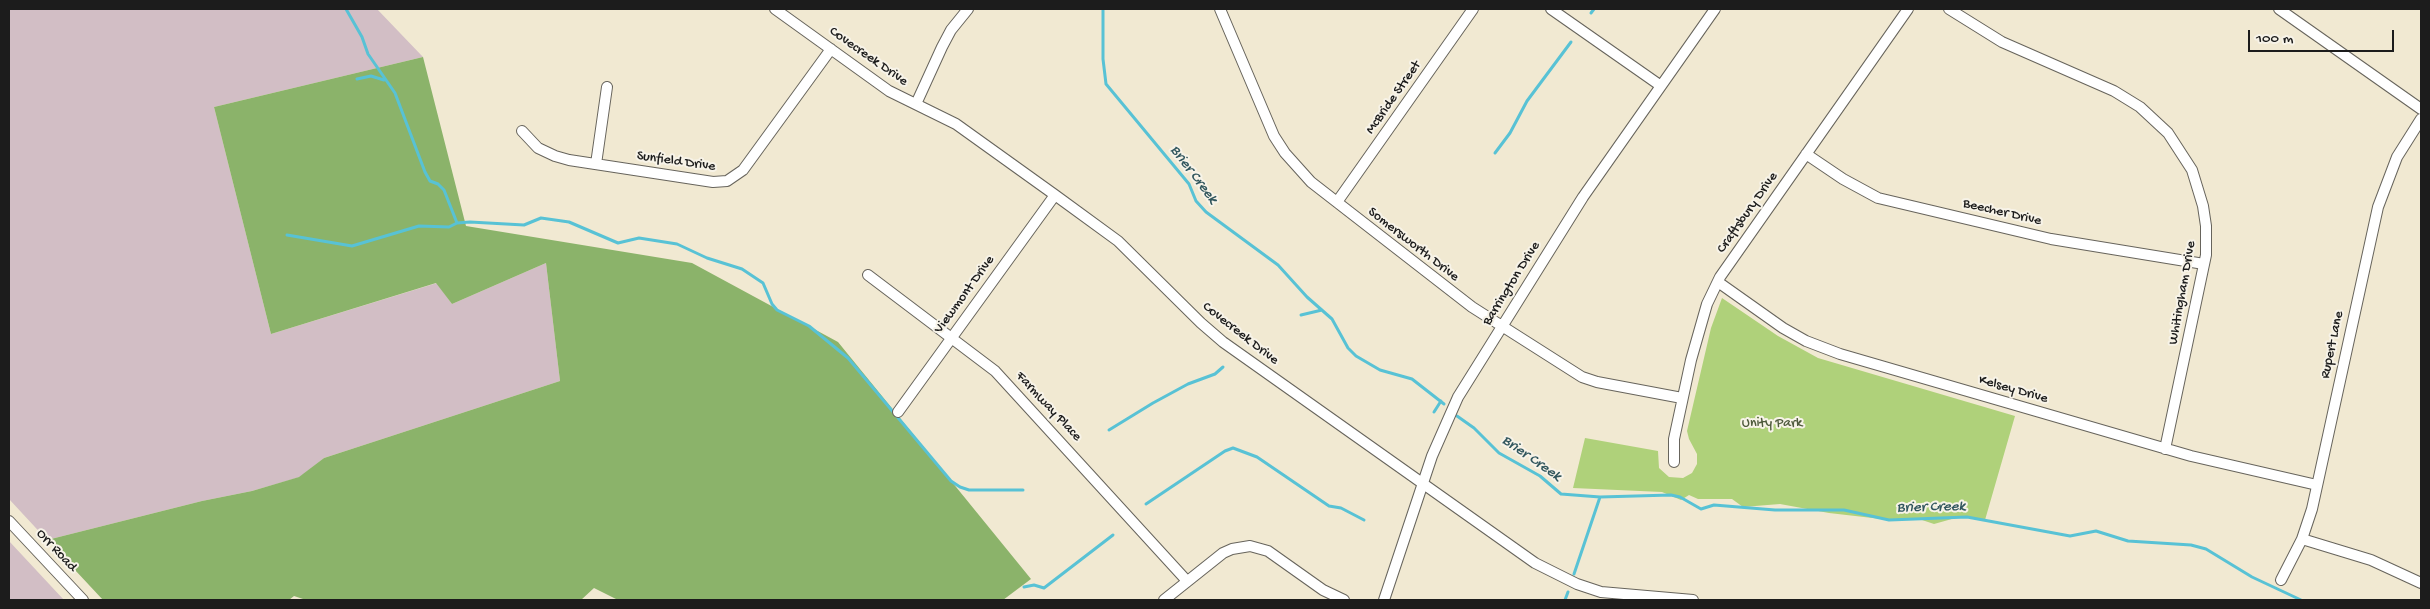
<!DOCTYPE html>
<style>
body{margin:0}
#map{position:relative;width:2430px;height:609px;overflow:hidden;background:#f1e9d2;font-family:"Gochi Hand",sans-serif}
canvas{display:block}
.frame{position:absolute;inset:0;border:10px solid #1c1c1c;pointer-events:none}
.scale{position:absolute;left:2248px;top:30px;width:146px;height:22px;box-sizing:border-box;border:2px solid #1c1c1c;border-top:0;padding-left:6px;font-size:15px;line-height:18px;white-space:nowrap;color:#1c1c1c;-webkit-text-stroke:4px #f7f3e8;paint-order:stroke}
</style>
<div id="map">
<canvas width="2430" height="609"></canvas>
<div class="frame"></div>
<div class="scale">100 m</div>
</div>
<script>
const g = document.querySelector('canvas').getContext('2d');
g.lineJoin = 'round';
function paint(path, color) { g.fillStyle = color; g.fill(path, 'evenodd'); }
const shape = rows => new Path2D(rows.map(r => 'M' + r).join(''));
function stroke(path, color, width, dash) { g.strokeStyle = color; g.lineWidth = width; g.lineCap = dash ? 'butt' : 'round'; g.setLineDash(dash || []); g.stroke(path); }
function label(font, color, halo, rows, align = 'center') {
  g.font = font + ' "Gochi Hand",sans-serif'; g.lineWidth = 4; g.setLineDash([]); g.textBaseline = 'middle'; g.strokeStyle = halo; g.fillStyle = color; for (const [text, x, y, turn = 0] of rows) {
    g.save(); g.translate(x, y); g.rotate((+turn || 0) * Math.PI / 180); g.textAlign = isNaN(turn) ? turn : align; if (halo) g.strokeText(text, 0, 0); g.fillText(text, 0, 0); g.restore();
  }
}
paint(shape([
 [9,9,377,9,423,57,214,107,271,334,437,283,452,304,546,263,560,381,324,458,300,477,252,491,202,501,47,540,9,499],
 [9,541,64,600,9,600]
]), '#d2bec5');
paint(shape([
 [1722,298,1778,336,1818,358,2015,416,1985,520,1970,517,1959,517,1934,524,1922,520,1890,520,1829,513,1780,504,1743,507,1732,499,1698,499,1689,495,1681,500,1662,492,1573,488,1585,438,1658,451,1659,468,1669,477,1683,478,1692,473,1697,464,1697,454,1689,439,1687,431,1711,328]
]), '#afd17a');
paint(shape([
 [423,57,466,226,692,263,838,342,1031,579,1003,600,618,600,594,588,581,600,306,600,294,596,289,600,103,600,47,540,202,501,252,491,299,477,324,458,560,381,546,263,452,304,436,283,271,334,214,107]
]), '#8bb36a');
stroke(shape([
 [346,9,362,37,368,54,395,93,425,172,430,181,438,184,444,190,457,223],
 [1103,9,1103,59,1106,84,1189,184,1196,201,1206,212,1278,265,1307,297,1332,319,1348,348,1356,356,1380,370,1412,379,1444,404],
 [1591,13,1594,9],
 [357,79,371,76,384,80],
 [1495,153,1510,133,1527,101,1571,42],
 [287,235,352,246,419,226,449,227,457,223,470,222,524,225,541,218,569,222,618,243,639,238,677,244,707,258,742,269,763,283,772,304,777,310,809,326,848,358,951,481,960,487,969,490,1023,490],
 [1301,315,1322,310],
 [1434,412,1441,401],
 [1457,416,1474,428,1499,453,1540,476,1561,494,1600,497,1671,495,1680,497,1701,509,1714,505,1775,510,1844,510,1889,520,1967,517,2070,536,2096,531,2128,541,2191,545,2206,549,2252,577,2301,600],
 [1109,430,1153,403,1188,384,1215,374,1223,367],
 [1146,504,1225,451,1233,448,1257,457,1329,506,1341,508,1364,520],
 [1574,574,1600,497],
 [1024,587,1034,585,1044,588,1113,535],
 [1565,600,1568,592]
]), '#58c2d5', 3);
const minor = shape([
 [775,9,889,91,956,124,1055,195,1118,241,1201,323,1223,342,1535,563,1577,584,1601,592,1693,600],
 [1220,9,1274,136,1285,153,1311,182,1472,307,1582,377,1597,382,1682,398],
 [1551,9,1661,86],
 [1949,9,2002,42,2114,91,2140,107,2168,133,2192,170,2203,206,2206,226,2206,255,2165,449],
 [2279,9,2421,109],
 [916,104,942,47,951,30,968,9],
 [522,131,538,148,555,156,569,160,713,182,727,181,743,170,831,49],
 [1806,154,1843,179,1878,198,2051,239,2204,264],
 [596,164,607,87],
 [1337,202,1473,9],
 [868,275,995,371,1187,581],
 [1718,282,1783,328,1806,341,1840,354,2191,456,2317,485],
 [898,412,1055,195],
 [1674,462,1674,439,1691,360,1707,304,1720,277,1908,9],
 [9,521,83,600],
 [2302,539,2371,560,2421,583],
 [2281,580,2302,539,2312,509,2378,207,2397,157,2421,119],
 [1164,600,1223,553,1232,549,1250,546,1268,551,1323,590,1344,600],
 [1384,600,1432,456,1458,397,1583,197,1715,9]
]);
stroke(minor, '#67645c', 12);
stroke(minor, '#fff', 10);
label('14px', '#1c1c1c', '#f7f3e8', [
 ["Covecreek Drive",868,57,35],
 ["McBride Street",1394,98,-55],
 ["Sunfield Drive",676,162,8],
 ["Craftsbury Drive",1748,213,-55],
 ["Beecher Drive",2002,213,13],
 ["Somersworth Drive",1413,245,38],
 ["Barrington Drive",1512,284,-58],
 ["Whitingham Drive",2183,293,-80],
 ["Viewmont Drive",965,295,-54],
 ["Covecreek Drive",1240,334,38],
 ["Rupert Lane",2333,345,-78],
 ["Kelsey Drive",2013,390,16],
 ["Farmway Place",1048,407,47],
 ["Orr Road",56,551,47]
]);
label('14px', '#4f5b3d', '#f7f3e8', [
 ["Unity Park",1772,424]
]);
label('italic 15px', '#31565d', '#f7f3e8', [
 ["Brier Creek",1193,175,53],
 ["Brier Creek",1531,459,35],
 ["Brier Creek",1931,508,-1]
]);
</script>
